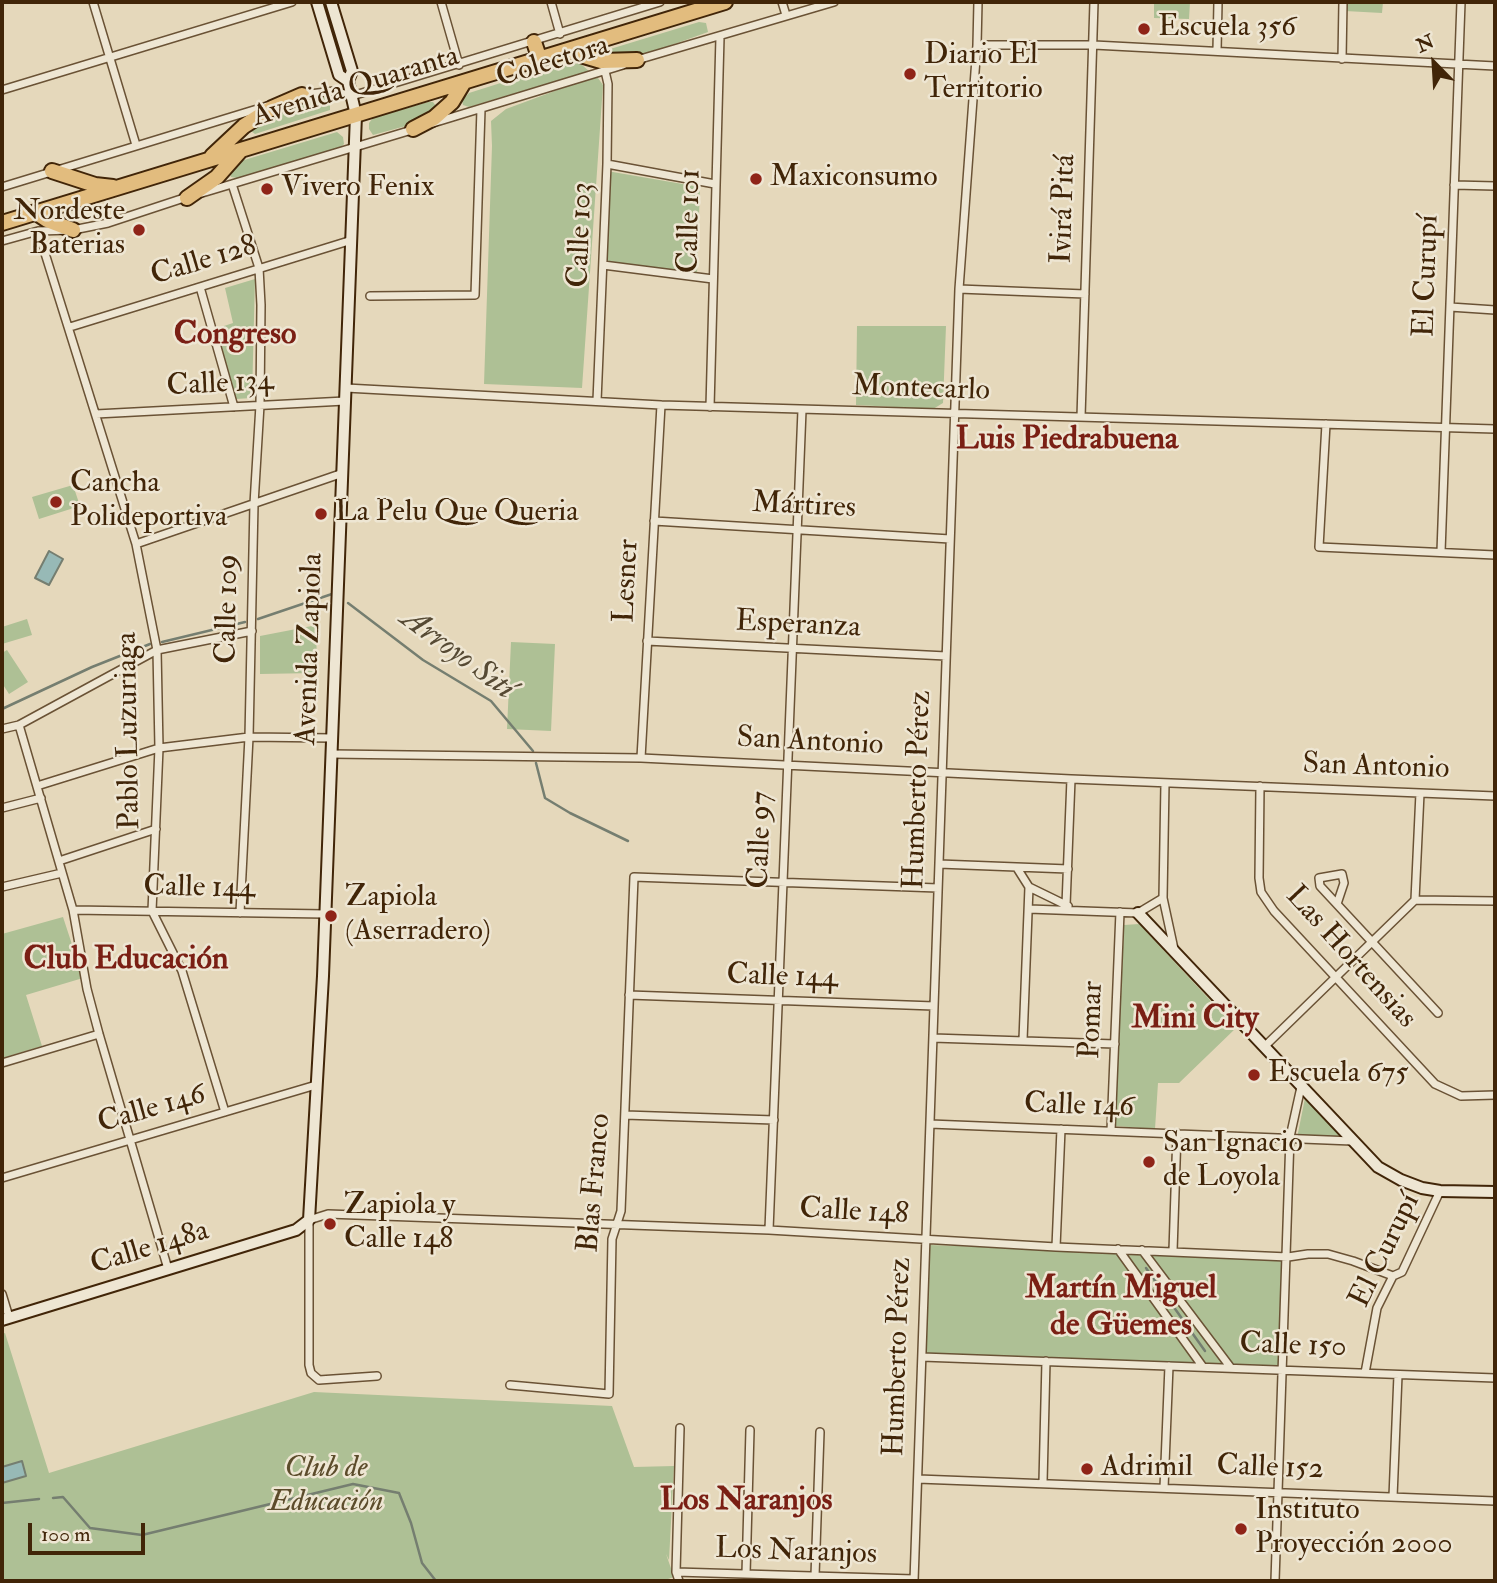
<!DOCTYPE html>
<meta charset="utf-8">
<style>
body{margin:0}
#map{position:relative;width:1497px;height:1583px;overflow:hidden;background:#e5d8bb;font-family:"IM FELL Double Pica",serif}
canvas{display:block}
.frame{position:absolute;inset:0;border:4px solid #412508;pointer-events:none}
.north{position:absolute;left:1399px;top:28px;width:70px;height:70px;-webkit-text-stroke:5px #eee6d3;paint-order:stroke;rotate:336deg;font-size:19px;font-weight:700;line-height:28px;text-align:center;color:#412508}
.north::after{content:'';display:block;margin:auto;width:24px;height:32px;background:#412508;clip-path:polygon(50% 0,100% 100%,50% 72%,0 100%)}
.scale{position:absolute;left:28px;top:1523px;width:117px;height:32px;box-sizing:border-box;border:4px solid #412508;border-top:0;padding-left:9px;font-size:21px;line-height:24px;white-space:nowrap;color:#412508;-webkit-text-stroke:5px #eee6d3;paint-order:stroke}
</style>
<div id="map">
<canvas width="1497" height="1583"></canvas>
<div class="frame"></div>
<div class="north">N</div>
<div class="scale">100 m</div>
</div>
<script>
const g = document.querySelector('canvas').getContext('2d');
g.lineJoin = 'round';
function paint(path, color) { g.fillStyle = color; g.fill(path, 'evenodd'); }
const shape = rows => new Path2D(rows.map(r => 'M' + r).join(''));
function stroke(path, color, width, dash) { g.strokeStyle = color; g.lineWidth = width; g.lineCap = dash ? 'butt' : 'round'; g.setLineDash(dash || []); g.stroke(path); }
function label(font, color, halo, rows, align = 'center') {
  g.font = font + ' "IM FELL Double Pica",serif'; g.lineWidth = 5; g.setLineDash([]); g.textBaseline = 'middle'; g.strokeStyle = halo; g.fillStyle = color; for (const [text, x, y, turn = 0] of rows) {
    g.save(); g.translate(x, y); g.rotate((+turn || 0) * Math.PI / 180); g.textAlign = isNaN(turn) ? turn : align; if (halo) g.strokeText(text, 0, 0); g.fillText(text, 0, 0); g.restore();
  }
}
paint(shape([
 [1154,2,1190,2,1189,19,1154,18],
 [1346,2,1383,2,1382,13,1345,11],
 [699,22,706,23,708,32,669,46,631,57,615,58,597,53],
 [570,61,582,65,589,71,469,107,463,105,462,100,469,93],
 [590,78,598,78,603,85,582,388,484,384,492,146,491,121,506,109],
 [324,97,330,101,330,110,255,134,251,131,253,126,270,113],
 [428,102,433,102,436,106,430,113,413,124,373,135,369,129,369,123,373,118],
 [337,132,343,137,344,144,341,147,237,178,231,177,229,172,241,161],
 [607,171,700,187,697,274,601,267],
 [255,279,252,398,236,399,215,329,233,323,225,288],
 [857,326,946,326,943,403,933,409,856,405],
 [73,485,80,506,39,519,32,497],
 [27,619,32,635,2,644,2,627],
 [317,625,316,673,260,674,260,636],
 [511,642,555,644,551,731,507,729],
 [7,650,28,682,9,694,2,683,2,653],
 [63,917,83,978,26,995,42,1046,2,1058,2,934],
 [1139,924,1236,1028,1179,1083,1158,1083,1155,1129,1115,1126,1124,925],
 [1306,1093,1347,1139,1297,1138],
 [930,1245,1285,1258,1281,1366,926,1353],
 [5,1333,49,1473,314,1392,612,1406,634,1467,674,1466,669,1560,666,1554,674,1577,662,1581,2,1581,2,1334]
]), '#aec095');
const water = shape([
 [49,551,63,559,49,585,35,578,49,551],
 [22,1461,26,1476,2,1483,2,1467,22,1461]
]);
paint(water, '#97b9b6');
stroke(water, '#757e70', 2);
stroke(shape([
 [348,603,423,660,491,701,533,751],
 [258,619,332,594],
 [162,642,245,622],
 [2,709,92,667,150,644],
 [536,763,545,798,570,813,628,841],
 [1146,1268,1205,1351],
 [53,1498,63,1497,90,1528,142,1535,353,1484,399,1493,411,1523,422,1563,436,1581],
 [2,1503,39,1499]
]), '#757e70', 2.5);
const street = shape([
 [93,2,136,145],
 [441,2,459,65],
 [551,2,560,34],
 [782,2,786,15],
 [977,45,1094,45,1495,66],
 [1217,51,1218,2],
 [1342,59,1343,2],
 [637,60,834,2],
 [2,90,292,2],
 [302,95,334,91,352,96,660,2],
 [433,123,623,65],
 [607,164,715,184],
 [232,184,259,268,261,305,260,405,254,504,249,737,240,913],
 [1454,185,1495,186],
 [2,187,267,106],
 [202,193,415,129],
 [38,231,136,544,157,650,159,748,152,911,182,971,225,1112],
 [2,241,38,231,73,230,108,223,187,197],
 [603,265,713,279],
 [200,287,234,407],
 [959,289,1085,294],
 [370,296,475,295,481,109],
 [1450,307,1495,310],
 [70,327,352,240],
 [346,388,661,405,1495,429],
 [597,401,607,164,608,84,605,71],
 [710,407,720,37],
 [96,414,345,401],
 [1081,417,1094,2],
 [1326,424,1319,547,1495,555],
 [654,521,950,539],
 [136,544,343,473],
 [1441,552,1461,2],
 [647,641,946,656],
 [19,725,73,910,87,989,99,1034,168,1269],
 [2,729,19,725,157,650,252,631],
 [331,754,641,758,1071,779,1495,796],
 [641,758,661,405],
 [1165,783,1163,898,1174,949],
 [37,786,159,748,249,737,332,738],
 [1260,786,1259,878,1261,892,1274,911,1435,1084,1461,1096,1495,1095],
 [2,808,41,798],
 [59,861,156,829],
 [939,864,1068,869],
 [1017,868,1029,887,1068,906],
 [2,887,62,873],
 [1415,900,1420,793],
 [1337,904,1344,883,1342,874,1319,878,1320,886,1438,1013],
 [1066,905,1071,779],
 [1029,909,1138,913,1163,898],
 [73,910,325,914],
 [629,995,934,1006],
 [933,1038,1115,1044],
 [1023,1040,1029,887],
 [1264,1047,1415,900,1495,901],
 [2,1063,99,1034],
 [625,1115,774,1120],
 [930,1124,1352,1141],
 [1111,1131,1120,912],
 [2,1178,316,1085],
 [769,1230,802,410],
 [1056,1247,1061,1129],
 [1118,1249,1203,1367],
 [1142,1250,1231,1368],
 [1173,1251,1177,1133],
 [2,1294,9,1317],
 [922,1357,1495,1378],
 [1365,1373,1377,1308,1393,1276,1402,1272,1440,1191],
 [377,1376,319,1380,311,1373,309,1365,309,1220,328,1214,769,1230,1056,1247,1288,1257,1308,1254,1328,1254,1353,1261,1393,1276],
 [510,1385,609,1394,612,1239,621,1211,634,877,938,888],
 [918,1479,1495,1501],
 [1043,1482,1046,1361],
 [1164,1488,1169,1366],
 [1393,1497,1398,1375],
 [676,1572,914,1579],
 [746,1574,750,1430],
 [815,1576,820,1432],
 [679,1581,676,1572,680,1428],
 [914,1581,959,289,977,45,978,2],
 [1275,1581,1290,1137,1301,1087]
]);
const secondary = shape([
 [317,2,339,75,348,81],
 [1138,913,1378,1167,1401,1180,1422,1188,1440,1191,1495,1192],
 [2,1320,296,1230,309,1220,323,976,356,115,348,81,352,71,331,2]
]);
const highway = shape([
 [534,42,540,60],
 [567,51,601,61,637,60],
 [413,129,434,118,452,102,464,82],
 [212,156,244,126,272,108,302,95],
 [52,171,95,185,113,187],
 [187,198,217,177,240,151],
 [35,212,47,220,73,230],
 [2,223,725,2]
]);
stroke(street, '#6a5235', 10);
stroke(secondary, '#412508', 14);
stroke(highway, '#412508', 18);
stroke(street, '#eee6d3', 7);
stroke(secondary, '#eee6d3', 10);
stroke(highway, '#e2bc7e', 14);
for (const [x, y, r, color] of [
 [1144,29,7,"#8f2418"],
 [910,74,7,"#8f2418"],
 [756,179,7,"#8f2418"],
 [267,189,7,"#8f2418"],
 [139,230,7,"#8f2418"],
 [56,502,7,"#8f2418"],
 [321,514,7,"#8f2418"],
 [331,916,7,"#8f2418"],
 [1254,1075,7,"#8f2418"],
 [1149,1162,7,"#8f2418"],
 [330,1224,7,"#8f2418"],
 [1087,1469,7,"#8f2418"],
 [1241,1529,7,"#8f2418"]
]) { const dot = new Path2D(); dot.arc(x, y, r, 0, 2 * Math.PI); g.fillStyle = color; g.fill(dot); stroke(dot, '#eee6d3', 2.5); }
label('30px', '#412508', '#eee6d3', [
 ["Escuela 356",1158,29],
 ["Diario El",924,57],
 ["Territorio",924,91],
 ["Maxiconsumo",770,179],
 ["Vivero Fenix",281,189],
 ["Nordeste",125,213,"right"],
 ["Baterias",125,247,"right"],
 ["Cancha",70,485],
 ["Polideportiva",70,519],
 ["La Pelu Que Queria",335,514],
 ["Zapiola",345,899],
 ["(Aserradero)",345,933],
 ["Escuela 675",1268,1075],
 ["San Ignacio",1163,1145],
 ["de Loyola",1163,1179],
 ["Zapiola y",344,1207],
 ["Calle 148",344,1241],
 ["Adrimil",1101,1469],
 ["Instituto",1255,1512],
 ["Proyección 2000",1255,1546]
], 'left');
label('30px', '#412508', '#eee6d3', [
 ["Colectora",553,63,-17],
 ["Avenida Quaranta",356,88,-17],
 ["Ivirá Pitá",1065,209,-88],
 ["Calle 101",691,221,-89],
 ["Calle 103",582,235,-88],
 ["Calle 128",204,262,-17],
 ["El Curupí",1428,276,-88],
 ["Calle 134",220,385,-3],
 ["Montecarlo",921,390,2],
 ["Mártires",804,507,3],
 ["Lesner",628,581,-87],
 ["Calle 109",229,609,-89],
 ["Esperanza",798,626,3],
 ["Avenida Zapiola",311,649,-88],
 ["Pablo Luzuriaga",130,731,-91],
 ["San Antonio",810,743,3],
 ["San Antonio",1376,768,2],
 ["Humberto Pérez",919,790,-88],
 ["Calle 97",762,840,-88],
 ["Calle 144",199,889,1],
 ["Las Hortensias",1350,958,48],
 ["Calle 144",782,978,2],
 ["Pomar",1093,1020,-88],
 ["Calle 146",1079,1107,2],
 ["Calle 146",152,1110,-16],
 ["Blas Franco",596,1183,-85],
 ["Calle 148",854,1213,3],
 ["Calle 148a",150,1249,-17],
 ["El Curupí",1386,1251,-64],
 ["Calle 150",1293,1347,2],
 ["Humberto Pérez",899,1357,-88],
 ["Calle 152",1270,1469,2],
 ["Los Naranjos",796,1553,2]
]);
label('italic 30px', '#5c4c2b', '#eee6d3', [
 ["Club de",326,1470],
 ["Educación",326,1504]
]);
label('bold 32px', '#7a1f14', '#eee6d3', [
 ["Congreso",235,336],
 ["Luis Piedrabuena",1067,441],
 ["Club Educación",126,961],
 ["Mini City",1195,1020],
 ["Martín Miguel",1121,1290],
 ["de Güemes",1121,1327],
 ["Los Naranjos",746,1502]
]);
label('italic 32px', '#564a34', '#eee6d3', [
 ["Arroyo Sití",457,655,36]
]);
</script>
